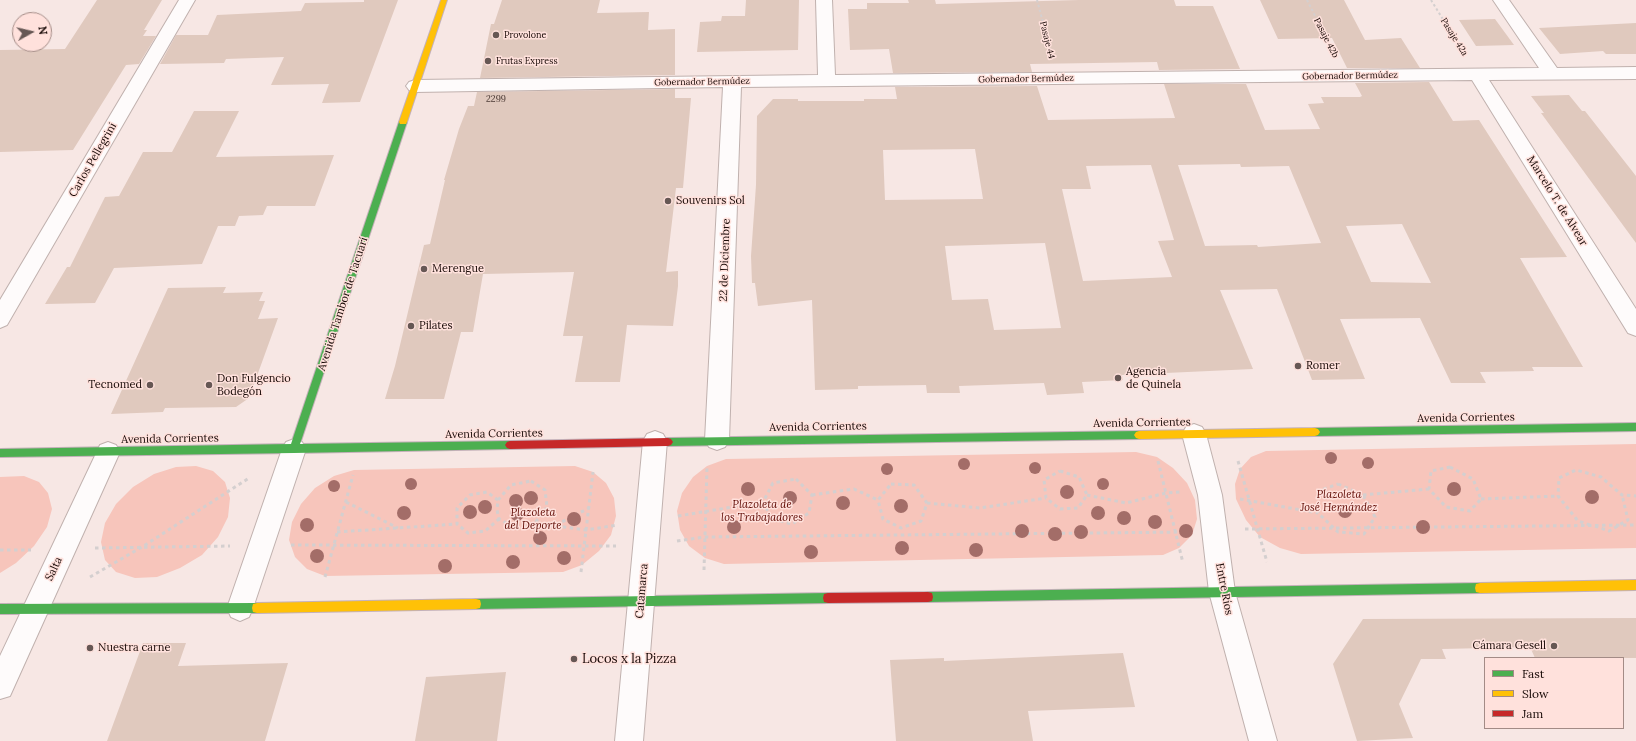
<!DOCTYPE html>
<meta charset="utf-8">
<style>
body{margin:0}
#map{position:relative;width:1636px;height:741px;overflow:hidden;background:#f7e7e4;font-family:Lora,serif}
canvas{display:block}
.legend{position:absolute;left:1484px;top:657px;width:140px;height:72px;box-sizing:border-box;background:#ffe1dc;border:1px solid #a38b86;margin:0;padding:5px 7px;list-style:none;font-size:12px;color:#180906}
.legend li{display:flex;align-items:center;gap:8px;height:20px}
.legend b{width:20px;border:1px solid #a38b86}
.north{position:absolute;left:12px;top:12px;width:40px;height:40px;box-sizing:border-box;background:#ffe1dc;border:1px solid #a38b86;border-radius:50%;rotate:82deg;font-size:11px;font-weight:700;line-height:16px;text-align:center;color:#180906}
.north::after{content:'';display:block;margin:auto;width:14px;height:18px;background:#665754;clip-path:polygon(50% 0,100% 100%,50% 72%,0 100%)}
</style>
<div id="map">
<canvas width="1636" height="741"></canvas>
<ul class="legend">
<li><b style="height:5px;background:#4caf50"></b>Fast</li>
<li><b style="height:5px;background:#ffc107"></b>Slow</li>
<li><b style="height:5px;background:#c62828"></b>Jam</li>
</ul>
<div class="north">N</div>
</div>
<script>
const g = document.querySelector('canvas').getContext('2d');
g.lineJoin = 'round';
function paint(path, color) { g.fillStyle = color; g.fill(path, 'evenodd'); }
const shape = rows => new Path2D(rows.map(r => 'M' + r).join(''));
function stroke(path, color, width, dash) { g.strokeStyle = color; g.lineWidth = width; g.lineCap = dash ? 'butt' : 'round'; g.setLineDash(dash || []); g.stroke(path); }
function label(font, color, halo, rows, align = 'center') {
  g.font = font + ' Lora,serif'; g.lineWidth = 3; g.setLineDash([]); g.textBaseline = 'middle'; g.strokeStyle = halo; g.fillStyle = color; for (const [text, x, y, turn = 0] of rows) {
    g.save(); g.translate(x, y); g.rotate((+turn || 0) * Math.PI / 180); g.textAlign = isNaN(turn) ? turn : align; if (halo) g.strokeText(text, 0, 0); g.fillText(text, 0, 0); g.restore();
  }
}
paint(shape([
 [1636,444,1636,548,1301,554,1280,548,1260,537,1246,520,1236,499,1235,484,1240,469,1251,457,1266,451],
 [1136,452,1157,457,1173,468,1187,483,1195,500,1197,519,1192,535,1179,548,1163,555,724,564,705,558,689,546,680,530,677,511,682,493,693,477,707,466,726,459],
 [196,466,213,471,225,482,230,498,228,517,218,537,202,555,180,568,157,577,135,578,116,572,105,560,101,542,105,523,116,504,133,487,154,474,176,467],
 [575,466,593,472,606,483,614,498,616,516,611,535,599,551,582,565,563,572,325,576,307,569,295,557,289,540,292,522,301,504,315,488,334,476,354,470],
 [24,476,39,482,48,493,52,509,47,527,34,546,16,563,0,573,0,477]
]), '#f7c5bb');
paint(shape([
 [97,0,162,0,144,30,147,30,143,36,156,36,139,64,126,65,73,150,0,152,0,50,65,49],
 [364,0,398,0,360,102,322,103,329,84,271,85,284,57,226,59,224,63,160,64,176,35,208,35,217,15,301,11,305,3,364,2],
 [502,0,600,0,597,13,649,12,648,30,675,29,675,75,480,78,491,24,494,24],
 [746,0,799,0,798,50,697,52,700,22,721,21,722,16,745,16],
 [908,0,935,0,936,4,1079,0,1174,0,1176,6,1213,6,1240,69,1159,70,1157,62,1030,64,1032,72,893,73,889,49,850,50,848,9,867,9,867,3,909,3],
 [1260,0,1344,0,1365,40,1401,38,1420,68,1347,68,1332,38,1278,39],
 [1495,19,1514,45,1476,46,1459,20],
 [1636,23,1636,54,1606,54,1603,51,1560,54,1539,28],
 [1429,82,1453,121,1479,120,1567,257,1520,258,1583,367,1532,367,1534,371,1480,372,1486,383,1451,383,1420,318,1340,319,1365,379,1312,380,1277,289,1220,290,1253,369,1122,375,1123,380,1082,382,1084,393,1047,395,1044,383,959,386,960,393,927,393,926,385,858,386,858,389,815,390,812,300,758,306,755,283,752,283,751,256,756,185,757,116,773,99,798,99,798,101,864,101,864,99,897,99,895,87,1037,86,1048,120,1175,118,1164,84,1246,84,1265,130,1320,129,1308,104,1324,103,1321,97,1360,97,1362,96,1355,83],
 [975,149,983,199,885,200,883,150],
 [1240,164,1241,167,1289,166,1321,243,1258,247,1257,245,1205,246,1178,165],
 [1151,165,1174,240,1158,241,1172,277,1083,281,1062,189,1091,189,1086,166],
 [1402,224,1431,283,1371,282,1346,226],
 [1045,243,1061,328,994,330,988,299,952,300,945,246],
 [675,89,675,98,691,98,683,188,676,188,666,272,678,271,678,286,673,326,627,325,620,382,575,382,583,336,563,336,574,272,483,274,473,332,461,332,444,399,385,399,395,366,424,245,430,244,445,180,444,180,459,129,468,106,474,106,477,92],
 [1569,95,1582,111,1585,111,1636,176,1636,243,1541,113,1544,113,1531,96],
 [194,111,239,111,216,157,334,155,315,206,267,206,263,215,239,216,235,226,218,226,202,264,114,268,95,303,45,304,67,267,70,267,105,197,119,196,143,152,172,152],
 [226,287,223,293,263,292,259,301,265,301,258,319,278,318,249,398,236,407,165,408,163,412,111,414,168,288],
 [1636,618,1636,658,1535,658,1530,647,1442,649,1446,659,1421,659,1399,704,1413,738,1357,741,1333,664,1363,619],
 [143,643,186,643,178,666,288,663,265,741,107,741],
 [1123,653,1135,707,1028,711,1033,741,896,741,890,660,944,658,944,661],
 [506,672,497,741,415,741,426,677]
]), '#e0c9be');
const street = shape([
 [179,0,195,0,7,325,0,328,0,300,179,0],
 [816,0,832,0,835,75,1539,68,1493,0,1509,0,1557,68,1636,67,1636,79,1489,80,1636,309,1636,336,1628,333,1472,80,741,87,729,440,725,447,717,450,709,447,705,440,723,87,415,92,409,90,406,86,409,82,415,80,818,75,816,0],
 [1194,424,1202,427,1206,434,1222,495,1235,592,1277,741,1249,741,1209,592,1198,495,1182,434,1186,427,1194,424],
 [655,431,663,434,667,441,643,741,615,741,643,441,647,434,655,431],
 [294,439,302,442,306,449,253,608,249,617,240,621,231,617,227,608,282,449,286,442,294,439],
 [108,442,116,445,120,452,10,696,0,699,0,656,100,445,108,442]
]);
const fast = shape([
 [403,119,407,122,300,444,510,441,513,442,515,445,513,448,510,449,294,453,0,457,0,449,291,444,399,122,403,119],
 [1636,423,1636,431,1315,436,1312,435,1310,432,1312,429,1315,428,1636,423],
 [1139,431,1142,432,1144,435,1142,438,1139,439,668,446,665,445,663,442,665,439,668,438,1139,431],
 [1480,583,1484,584,1485,588,1484,592,1480,593,928,602,924,601,923,597,924,593,928,592,1480,583],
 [828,593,832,594,833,598,832,602,828,603,476,609,472,608,471,604,472,600,476,599,828,593],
 [257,603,261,604,262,608,261,612,257,613,0,614,0,604,257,603]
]);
const slow = shape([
 [441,0,447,0,407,122,406,124,400,124,399,122,441,0],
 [1315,428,1318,429,1320,432,1318,435,1315,436,1139,439,1136,438,1134,435,1136,432,1139,431,1315,428],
 [1636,580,1636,590,1480,593,1476,592,1475,588,1476,584,1480,583,1636,580],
 [476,599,480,600,481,604,480,608,476,609,257,613,253,612,252,608,253,604,257,603,476,599]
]);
const jam = shape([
 [668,438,671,439,673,442,671,445,668,446,510,449,507,448,505,445,507,442,510,441,668,438],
 [928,592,932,593,933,597,932,601,928,602,828,603,824,602,823,598,824,594,828,593,928,592]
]);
stroke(street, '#c0b1ae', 2);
stroke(fast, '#c4b1b9', 2);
stroke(slow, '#c4b1b9', 2);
stroke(jam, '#c4b1b9', 2);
stroke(shape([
 [1037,0,1052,56],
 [1307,0,1334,53],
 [1431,0,1462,50]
]), '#d4cfcf', 2, [2.5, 2.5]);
stroke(shape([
 [1158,461,1183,563],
 [1238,461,1267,562],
 [1450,467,1473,479,1481,499,1470,511,1446,507,1429,489,1431,471,1450,467],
 [1060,471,1079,477,1087,495,1078,508,1060,509,1046,498,1044,480,1060,471],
 [796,479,812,495,809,513,792,524,772,519,763,502,773,483,796,479],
 [531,481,545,490,547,507,535,523,515,528,499,519,497,510,498,500,511,485,531,481],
 [891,484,914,485,927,503,921,521,901,528,883,519,878,500,891,484],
 [1338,484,1363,495,1375,517,1364,534,1338,532,1318,513,1318,491,1338,484],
 [812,495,854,489,878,500],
 [1087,495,1126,503,1166,493,1180,492],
 [1363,495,1429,489],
 [1240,499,1318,513],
 [1481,499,1558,496],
 [498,500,487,492,470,495,457,508,457,524,468,533,485,531,499,519],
 [346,502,398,528],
 [927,503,980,508,1046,498],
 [678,516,763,502],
 [535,523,586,530,618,525],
 [556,525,589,508],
 [1590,525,1578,521,1558,496,1559,478,1576,470,1601,477,1622,495,1636,496],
 [1595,526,1609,531,1628,520,1622,495],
 [1245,529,1636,525],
 [337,532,457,524],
 [677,541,705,537,1186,532],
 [291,545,616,546],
 [95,548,230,546],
 [0,550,31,550],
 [704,570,707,467],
 [581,572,593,472],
 [90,577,142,547,249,478],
 [325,577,353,475]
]), '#d4cfcf', 3, [3.5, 3.5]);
paint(street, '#fefbfb');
paint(fast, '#4caf50');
paint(slow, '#ffc107');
paint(jam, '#c62828');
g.fillStyle = '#a36d68';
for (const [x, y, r] of [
 [1331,458,6],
 [1368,463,6],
 [964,464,6],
 [1035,468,6],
 [887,469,6],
 [411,484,6],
 [1103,484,6],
 [334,486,6],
 [748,489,7],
 [1454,489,7],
 [1067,492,7],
 [1592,497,7],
 [531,498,7],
 [790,498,7],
 [516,501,7],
 [843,503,7],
 [901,506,7],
 [485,507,7],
 [1345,511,7],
 [470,512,7],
 [404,513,7],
 [1098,513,7],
 [517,514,7],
 [1124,518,7],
 [574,519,7],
 [1155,522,7],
 [307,525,7],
 [734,527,7],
 [1423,527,7],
 [1022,531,7],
 [1186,531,7],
 [1081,532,7],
 [1055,534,7],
 [540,538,7],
 [902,548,7],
 [976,550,7],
 [811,552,7],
 [317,556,7],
 [564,558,7],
 [513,562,7],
 [445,566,7]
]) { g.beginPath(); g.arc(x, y, r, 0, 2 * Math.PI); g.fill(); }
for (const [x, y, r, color] of [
 [496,35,4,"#665754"],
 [488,61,4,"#665754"],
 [668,201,4,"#665754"],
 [424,269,4,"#665754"],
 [411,326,4,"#665754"],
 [1298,366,4,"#665754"],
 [1118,378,4,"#665754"],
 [150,385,4,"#665754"],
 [209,385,4,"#665754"],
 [1554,646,4,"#665754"],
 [90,648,4,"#665754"],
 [574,659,4,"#665754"]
]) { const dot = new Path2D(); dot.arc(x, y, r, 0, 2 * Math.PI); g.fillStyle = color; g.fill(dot); stroke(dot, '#ffe1dc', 1.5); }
label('9px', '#180906', '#ffe1dc', [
 ["Provolone",504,35],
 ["Frutas Express",496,61]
], 'left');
label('9px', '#180906', '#ffe1dc', [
 ["Pasaje 42a",1454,37,58],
 ["Pasaje 42b",1326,38,63],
 ["Pasaje 44",1047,40,76],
 ["Gobernador Bermúdez",1350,76,-1],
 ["Gobernador Bermúdez",1026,79,-1],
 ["Gobernador Bermúdez",702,82,-1]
]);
label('9px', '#4a3934', null, [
 ["2299",496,99]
]);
label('11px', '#180906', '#ffe1dc', [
 ["Carlos Pellegrini",93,160,-60],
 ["Marcelo T. de Alvear",1557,201,58],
 ["22 de Diciembre",725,260,-88],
 ["Avenida Tambor de Tacuarí",343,304,-72],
 ["Avenida Corrientes",1466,418,-1],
 ["Avenida Corrientes",1142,423,-1],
 ["Avenida Corrientes",818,427,-1],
 ["Avenida Corrientes",494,434,-1],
 ["Avenida Corrientes",170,439,-1],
 ["Salta",54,569,-65],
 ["Entre Ríos",1224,589,79],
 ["Catamarca",642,591,-85]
]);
label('11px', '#180906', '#ffe1dc', [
 ["Souvenirs Sol",676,201],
 ["Merengue",432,269],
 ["Pilates",419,326],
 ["Romer",1306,366],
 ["Agencia",1126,372],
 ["de Quinela",1126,385],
 ["Don Fulgencio",217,379],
 ["Bodegón",217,392],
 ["Tecnomed",142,385,"right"],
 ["Cámara Gesell",1546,646,"right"],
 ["Nuestra carne",98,648]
], 'left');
label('italic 11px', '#5f0902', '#ffe1dc', [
 ["Plazoleta",1339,495],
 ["José Hernández",1339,508],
 ["Plazoleta de",762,505],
 ["los Trabajadores",762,518],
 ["Plazoleta",533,513],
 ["del Deporte",533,526]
]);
label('13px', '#180906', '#ffe1dc', [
 ["Locos x la Pizza",582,659]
], 'left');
</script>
